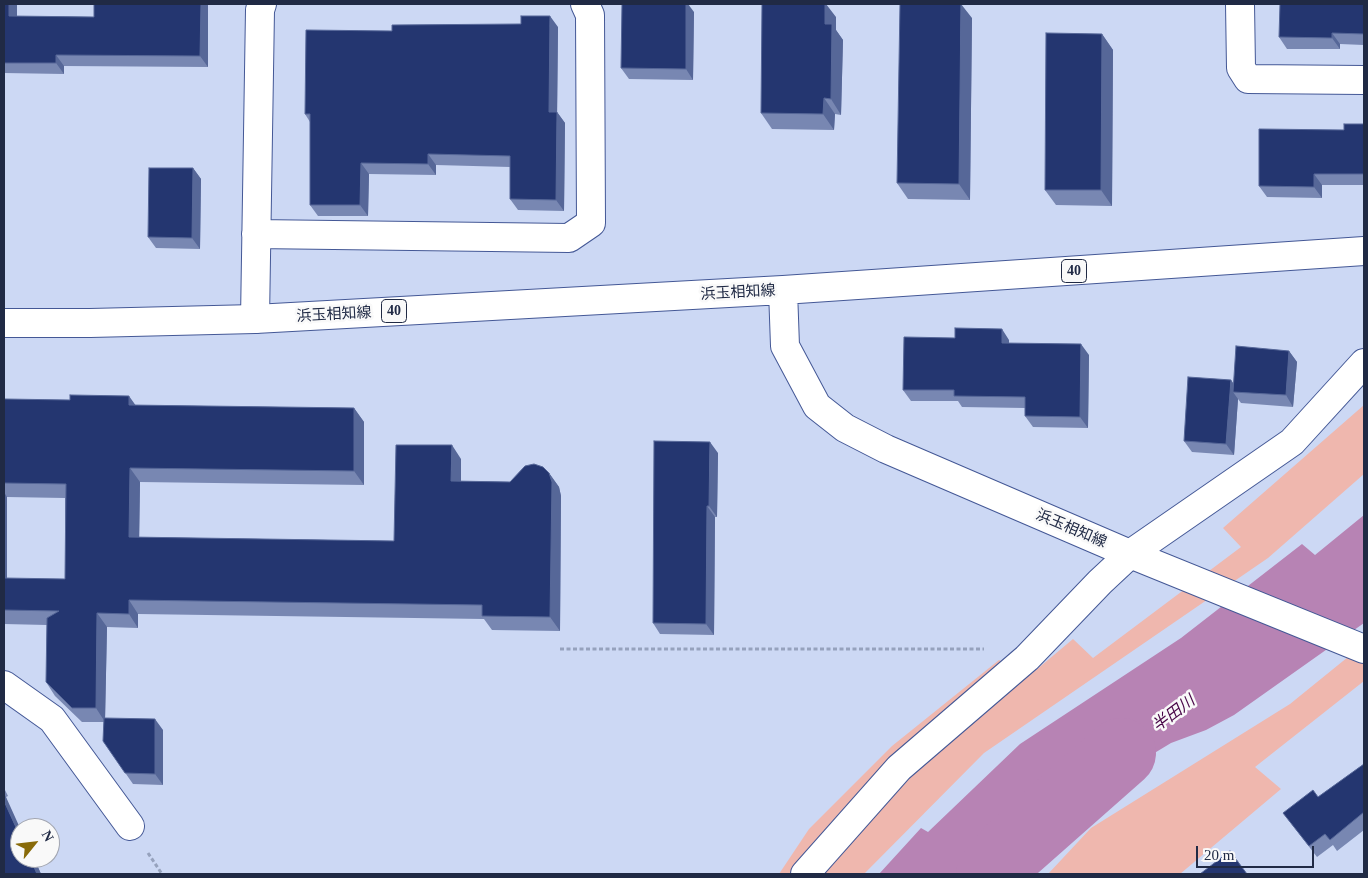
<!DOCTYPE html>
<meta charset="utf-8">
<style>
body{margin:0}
#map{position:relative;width:1368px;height:878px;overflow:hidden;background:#ccd8f4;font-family:"Times New Roman",serif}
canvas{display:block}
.frame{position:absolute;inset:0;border:5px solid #202a45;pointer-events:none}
.north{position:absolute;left:10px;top:818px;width:50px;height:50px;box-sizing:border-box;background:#f9f9f9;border:1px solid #a2a6b1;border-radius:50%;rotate:61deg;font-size:14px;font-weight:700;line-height:20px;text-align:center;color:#202a45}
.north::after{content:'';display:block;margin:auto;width:18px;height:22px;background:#896b09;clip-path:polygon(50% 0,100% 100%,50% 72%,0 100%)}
.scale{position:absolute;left:1196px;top:846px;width:118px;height:22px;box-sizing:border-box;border:2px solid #202a45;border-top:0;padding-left:6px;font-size:15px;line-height:18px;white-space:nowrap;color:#202a45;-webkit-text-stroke:4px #f9f9f9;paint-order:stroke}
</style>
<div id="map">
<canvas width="1368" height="878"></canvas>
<div class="frame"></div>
<div class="north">N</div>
<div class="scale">20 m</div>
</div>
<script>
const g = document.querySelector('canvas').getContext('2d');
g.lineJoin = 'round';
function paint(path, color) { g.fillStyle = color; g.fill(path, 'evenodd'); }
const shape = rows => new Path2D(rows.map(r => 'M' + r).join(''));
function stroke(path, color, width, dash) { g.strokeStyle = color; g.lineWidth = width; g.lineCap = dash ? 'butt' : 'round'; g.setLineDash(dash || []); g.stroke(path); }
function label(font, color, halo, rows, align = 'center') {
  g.font = font + ' "Times New Roman","Noto Sans JP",serif'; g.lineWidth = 5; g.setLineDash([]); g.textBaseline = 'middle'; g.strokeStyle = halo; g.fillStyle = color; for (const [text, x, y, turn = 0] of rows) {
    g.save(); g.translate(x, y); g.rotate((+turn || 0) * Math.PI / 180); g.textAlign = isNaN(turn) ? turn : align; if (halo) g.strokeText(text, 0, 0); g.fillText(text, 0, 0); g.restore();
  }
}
paint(shape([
 [1364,405,1364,474,1268,558,984,753,864,874,779,874,809,829,892,746,999,660,1030,675,1073,639,1093,658,1241,547,1223,528],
 [1364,644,1364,681,1255,767,1281,789,1180,874,1048,874,1091,828,1290,704]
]), '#efb7ae');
paint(shape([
 [1364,515,1364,623,1234,715,1206,730,1171,743,1133,766,1103,789,1003,840,993,852,969,874,879,874,921,828,928,832,1020,744,1181,638,1302,544,1315,555]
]), '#b783b4');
stroke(shape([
 [991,874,1010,851,1121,753]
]), '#b783b4', 70);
const minor = shape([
 [1240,4,1241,68,1248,79,1364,80],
 [256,234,569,238,591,223,590,15,585,4],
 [255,319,260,10,262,4],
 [4,685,52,719,130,826],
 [805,874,899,768,1027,658,1100,582,1130,554,1292,442,1364,363]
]);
const major = shape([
 [783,290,785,346,817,406,845,428,886,449,1130,554,1364,649],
 [4,323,90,323,255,319,783,290,1364,251]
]);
stroke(minor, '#445896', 30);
stroke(major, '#445896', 30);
stroke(shape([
 [560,649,984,649],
 [148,853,162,874]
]), '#96a2bd', 3, [4, 2.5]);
stroke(minor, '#fff', 28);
stroke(major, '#fff', 28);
paint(shape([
 [4,4,17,4,17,16,94,17,208,4,208,67,64,66,64,74,4,73],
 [1364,4,1364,45,1340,44,1340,49,1287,49,1279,37],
 [694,12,693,80,629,79,621,68],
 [836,17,836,30,843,40,841,115,835,114,834,130,772,129,761,113],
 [972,18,970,200,908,199,897,183],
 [558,27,557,112,565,123,564,211,518,210,510,199,510,167,436,165,436,175,369,174,368,216,318,216,310,205,310,122,305,114,392,31],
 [1102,34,1113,50,1112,206,1056,205,1045,190],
 [1364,124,1364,185,1322,185,1322,198,1267,197,1259,186,1344,130],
 [193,168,201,179,200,249,156,248,148,237],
 [1009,340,1009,343,1089,355,1088,428,1033,427,1025,416,1025,408,962,407,958,401,911,401,903,390],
 [1289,351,1297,362,1293,407,1241,403,1238,399,1234,455,1192,452,1184,441,1234,384],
 [4,399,136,405,354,408,364,422,364,485,140,482,139,537,394,541,461,459,461,481,510,482,549,473,559,487,561,496,560,631,492,630,484,619,138,614,138,628,107,627,105,718,163,730,163,785,133,784,103,741,104,722,82,722,55,696,46,682,47,625,4,624],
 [7,497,65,498,65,579,7,579],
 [718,453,717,517,715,517,714,635,660,634,653,623],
 [1364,764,1364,830,1337,851,1333,845,1317,857,1283,813,1318,797],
 [4,788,8,796,6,797,20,858,34,858,41,874,4,874]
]), '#7887b2');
paint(shape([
 [9,4,17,4,17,26,9,16],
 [201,4,208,4,208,67,200,56],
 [686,4,688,4,694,12,693,80,686,69],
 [825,4,826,4,836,17,836,30,843,40,841,115,831,99,825,24],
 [961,4,972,18,970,200,959,184],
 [550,16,558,27,557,123,549,112],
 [1332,33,1340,44,1340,49,1332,38],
 [1102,34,1113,50,1112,206,1101,190],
 [56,55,64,66,64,74,56,63],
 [824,98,835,114,834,130,823,114],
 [557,112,565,123,564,211,556,200],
 [428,154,436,165,436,175,428,164],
 [361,163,369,174,368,216,360,205],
 [193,168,201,179,200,249,192,238],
 [1314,174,1322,185,1322,198,1314,187],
 [1002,329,1009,340,1009,354,1002,343],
 [1081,344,1089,355,1088,428,1080,417],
 [1289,351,1297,362,1293,407,1286,395],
 [1231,380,1239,391,1233,392,1238,399,1234,455,1226,444],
 [129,396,139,410,129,405],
 [354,408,364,422,364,485,354,471],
 [710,442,718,453,717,517,709,506],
 [452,445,461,459,461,495,451,481],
 [130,468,140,482,139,551,129,537],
 [549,473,559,487,561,496,560,631,550,617],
 [4,492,7,497,7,592,4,588],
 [707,506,715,517,714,635,706,624],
 [129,600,138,614,138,628,129,614],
 [97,613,107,627,105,722,96,708],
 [155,719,163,730,163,785,155,774],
 [4,794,6,797,20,828,20,836,4,801],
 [30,858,34,858,41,874,37,874]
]), '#566798');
const building = shape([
 [4,4,9,4,9,16,94,17,94,4,201,4,200,56,56,55,56,63,4,63,4,4],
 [622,4,686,4,686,69,621,68,622,4],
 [762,4,825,4,825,24,832,24,831,99,824,98,823,114,761,113,762,4],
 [900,4,961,4,959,184,897,183,900,4],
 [1280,4,1364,4,1364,34,1332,33,1332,38,1279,37,1280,4],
 [521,16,550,16,549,112,557,112,556,200,510,199,510,156,428,154,428,164,361,163,360,205,310,205,310,114,305,114,306,30,392,31,392,25,521,24,521,16],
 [1046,33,1102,34,1101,190,1045,190,1046,33],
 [1344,124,1364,124,1364,174,1314,174,1314,187,1259,186,1259,129,1344,130,1344,124],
 [149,168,193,168,192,238,148,237,149,168],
 [955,328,1002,329,1002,343,1081,344,1080,417,1025,416,1025,397,954,396,954,390,903,390,904,337,955,338,955,328],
 [1236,346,1289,351,1286,395,1233,392,1236,346],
 [1188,377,1231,380,1226,444,1184,441,1188,377],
 [70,395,129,396,129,405,354,408,354,471,130,468,129,537,394,541,396,445,452,445,451,481,510,482,525,466,534,464,543,467,549,473,552,482,550,617,482,616,482,605,129,600,129,614,97,613,96,708,72,708,46,682,47,618,59,611,4,610,4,578,65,579,66,484,4,483,4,399,70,400,70,395],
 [654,441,710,442,709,506,707,506,706,624,653,623,654,441],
 [104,718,155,719,155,774,125,773,103,741,104,718],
 [1364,764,1364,812,1330,840,1325,834,1309,846,1283,813,1313,790,1318,797,1364,764],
 [4,801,20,836,20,858,30,858,37,874,4,874,4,801],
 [1230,851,1247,874,1200,874,1230,851]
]);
paint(building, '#243670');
stroke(building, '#566798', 1);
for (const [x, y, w] of [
 [1074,271,25],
 [394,311,25]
]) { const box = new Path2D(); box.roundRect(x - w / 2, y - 11.5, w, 23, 4); g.fillStyle = '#f9f9f9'; g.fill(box); stroke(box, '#202a45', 1); }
label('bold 14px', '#202a45', null, [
 ["40",1074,271],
 ["40",394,311]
]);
label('15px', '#202a45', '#f9f9f9', [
 ["浜玉相知線",738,293,-3],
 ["浜玉相知線",334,315,-3],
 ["浜玉相知線",1071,529,23]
]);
label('italic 16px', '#480647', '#f9f9f9', [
 ["半田川",1174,714,-37]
]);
</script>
